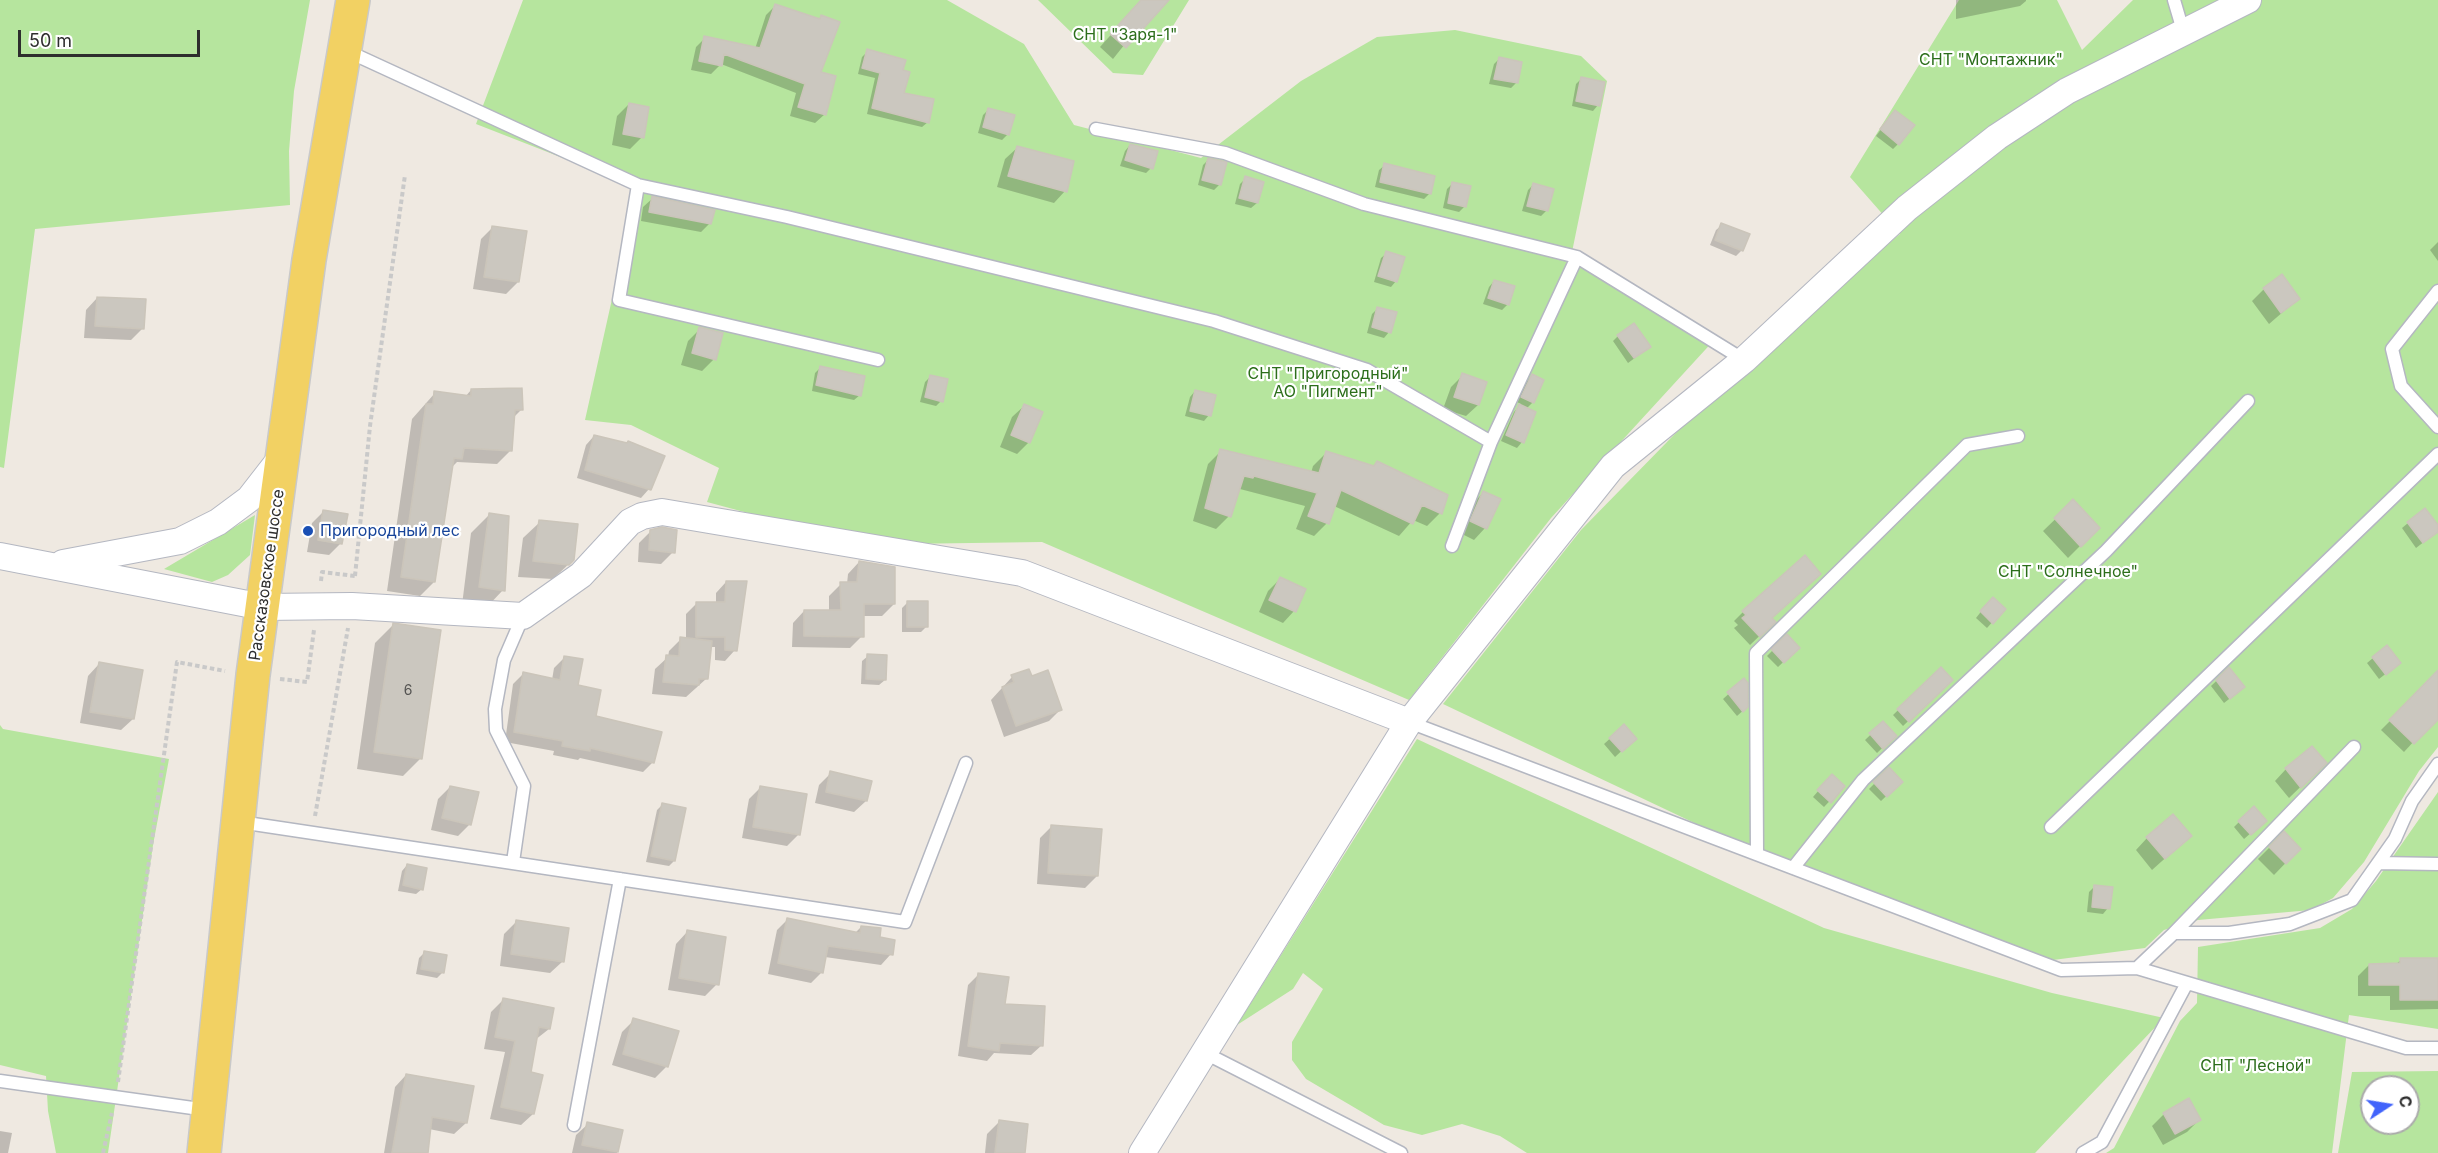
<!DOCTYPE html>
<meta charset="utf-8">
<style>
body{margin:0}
#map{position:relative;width:2438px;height:1153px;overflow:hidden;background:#efe9e1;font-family:Inter,sans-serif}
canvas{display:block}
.north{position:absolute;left:2360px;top:1075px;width:60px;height:60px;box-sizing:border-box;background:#fff;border:2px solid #ababab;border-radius:50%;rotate:78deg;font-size:16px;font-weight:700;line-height:24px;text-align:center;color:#2e2e2e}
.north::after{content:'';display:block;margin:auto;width:21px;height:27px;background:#4264fb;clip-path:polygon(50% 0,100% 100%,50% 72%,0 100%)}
.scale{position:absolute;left:18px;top:30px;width:182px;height:27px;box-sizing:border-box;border:3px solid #2e2e2e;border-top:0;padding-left:8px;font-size:18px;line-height:21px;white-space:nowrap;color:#2e2e2e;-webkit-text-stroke:4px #fff;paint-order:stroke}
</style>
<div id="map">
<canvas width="2438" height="1153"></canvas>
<div class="north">С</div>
<div class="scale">50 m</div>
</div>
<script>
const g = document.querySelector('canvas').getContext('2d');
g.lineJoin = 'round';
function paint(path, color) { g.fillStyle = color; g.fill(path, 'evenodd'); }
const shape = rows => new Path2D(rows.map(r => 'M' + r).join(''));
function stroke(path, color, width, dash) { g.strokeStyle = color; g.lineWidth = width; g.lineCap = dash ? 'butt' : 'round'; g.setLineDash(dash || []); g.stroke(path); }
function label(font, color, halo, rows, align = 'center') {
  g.font = font + ' Inter,sans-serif'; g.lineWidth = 4.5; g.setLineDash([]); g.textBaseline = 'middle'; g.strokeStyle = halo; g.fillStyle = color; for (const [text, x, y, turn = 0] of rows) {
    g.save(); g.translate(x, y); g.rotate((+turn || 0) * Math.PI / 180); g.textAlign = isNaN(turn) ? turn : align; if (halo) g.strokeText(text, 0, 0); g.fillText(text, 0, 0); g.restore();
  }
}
paint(shape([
 [0,0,310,0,294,91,289,151,290,205,35,229,4,468,0,467],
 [523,0,947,0,1024,44,1074,125,1201,158,1301,81,1377,37,1455,30,1581,56,1607,81,1572,252,1716,338,1551,518,1409,700,1042,542,902,544,819,532,707,502,719,468,631,425,585,420,637,187,476,124],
 [1038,0,1189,0,1143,75,1113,73],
 [1959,0,2057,0,2082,50,2133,0,2438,0,2438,747,2419,771,2364,862,2333,898,2311,910,2198,920,2164,930,2145,948,2053,960,1781,864,1443,704,1581,530,1752,355,1900,234,1850,177],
 [255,515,250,555,228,575,212,582,164,569],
 [0,725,3,729,169,759,153,845,108,1153,56,1153,48,1111,46,1076,0,1065],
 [1417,739,1824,928,2052,993,2164,1018,2035,1153,1527,1153,1500,1136,1462,1124,1422,1135,1384,1125,1306,1079,1292,1060,1292,1042,1323,989,1303,973,1293,989,1237,1025],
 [2438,792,2438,1029,2349,1015,2332,1153,2106,1153,2114,1148,2180,1021,2197,1003,2198,947,2320,928,2352,909,2376,881],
 [2438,1071,2438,1153,2338,1153,2352,1072],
 [2372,1087,2408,1087,2408,1123,2372,1123]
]), '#b6e59e');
paint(shape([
 [1142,0,1160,0,1113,59,1100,47],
 [1956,0,2026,0,2026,1,2020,6,1956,19],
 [775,6,818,20,822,17,819,73,825,114,815,123,790,116,796,93,721,64,711,74,691,70,696,47,705,38,755,49,766,15],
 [868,51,901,71,902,95,928,122,922,127,867,114,875,78,858,74,862,57],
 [1499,59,1516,83,1511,88,1489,84,1494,64],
 [1582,78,1598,105,1593,111,1572,106,1576,84],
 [629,104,642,137,630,149,612,145,617,116],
 [989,109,1008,134,1002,140,978,133,983,115],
 [1890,117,1898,144,1893,149,1876,136],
 [1130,145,1151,168,1146,173,1120,166,1125,151],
 [1017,148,1065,191,1054,203,997,187,1005,159],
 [1208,160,1220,184,1214,190,1198,185,1203,165],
 [1385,165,1430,193,1424,199,1375,187,1379,170],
 [1246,178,1257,203,1251,208,1235,204,1240,184],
 [1453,183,1465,206,1459,212,1443,208,1447,189],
 [1533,185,1547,210,1541,216,1522,211,1528,190],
 [653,198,710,223,701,232,641,221,643,207],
 [1722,225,1742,250,1736,256,1710,245,1716,230],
 [493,227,518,282,506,294,473,289,481,239],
 [2438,242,2438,261,2430,250],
 [1387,253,1396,281,1391,287,1374,282,1381,258],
 [1494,281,1508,304,1502,310,1483,304,1489,287],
 [2264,289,2298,299,2269,324,2252,301],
 [97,298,143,328,131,340,84,338,86,310],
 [1378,308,1389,332,1384,338,1367,333,1372,314],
 [700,329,714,359,702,371,681,365,688,341],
 [1618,336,1643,352,1628,363,1613,341],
 [821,367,860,395,854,400,812,391,815,373],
 [1463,375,1485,383,1478,405,1466,416,1443,409,1451,387],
 [931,376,941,401,936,406,920,402,925,382],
 [1532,376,1533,402,1526,409,1522,442,1517,448,1501,441,1514,412,1521,404,1517,402,1526,382],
 [471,390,521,410,513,418,511,450,497,464,457,462,451,468,434,582,420,596,387,591,412,419,435,393,465,397],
 [1195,391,1209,415,1204,421,1185,416,1190,397],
 [1024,406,1029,442,1017,454,1000,447,1012,417],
 [594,436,663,457,649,489,641,498,577,478,586,445],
 [1221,451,1311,473,1313,466,1326,453,1372,467,1377,463,1446,496,1440,513,1427,526,1413,520,1399,536,1334,506,1327,523,1314,536,1296,529,1305,506,1240,489,1229,516,1216,529,1193,521,1208,464],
 [1483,493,1485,528,1474,540,1460,533,1472,504],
 [2073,502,2098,528,2068,558,2043,531],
 [324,511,341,543,329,555,307,552,312,523],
 [489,515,503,590,486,608,462,605,471,533],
 [540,522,573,560,553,579,518,577,523,538],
 [2408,523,2438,528,2438,531,2416,548,2402,528],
 [651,531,673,552,661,564,638,562,639,543],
 [859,562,894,604,882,616,863,616,862,636,850,648,792,647,793,623,804,611,829,611,829,596,841,584,847,584,848,574],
 [1280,579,1304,590,1294,611,1283,623,1259,612,1268,591],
 [726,582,735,650,725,661,715,660,715,647,710,647,706,679,686,697,652,694,655,669,668,657,669,651,681,639,686,639,686,614,697,603,716,604,716,593],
 [907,603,927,626,921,632,902,632,902,608],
 [1987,604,2004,609,1987,628,1976,618],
 [1743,612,1774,622,1750,645,1734,628,1738,625,1734,621],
 [393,625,421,758,403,776,357,769,375,643],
 [1787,636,1798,648,1778,667,1767,656],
 [868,656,885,680,879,685,861,684,862,661],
 [564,658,576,687,594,717,653,762,643,772,580,758,578,760,553,755,554,751,505,742,513,684,523,674,552,680,554,668],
 [2373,658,2393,668,2379,679,2367,663],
 [99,664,133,719,121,730,80,723,88,676],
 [1941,669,1951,680,1903,726,1893,715],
 [2229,669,2238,692,2224,703,2211,686],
 [1012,677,1031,678,1061,709,1049,721,1004,737,991,700],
 [1744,680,1747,707,1737,716,1723,699],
 [2431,680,2438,686,2438,715,2404,752,2381,730],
 [1883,723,1895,736,1877,753,1865,740],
 [1624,726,1629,744,1615,757,1604,744],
 [2325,763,2289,798,2275,781,2286,769],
 [1889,769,1901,782,1881,801,1869,789],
 [831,773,866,801,854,812,815,803,819,785],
 [1826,782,1843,787,1824,807,1813,797],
 [450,787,470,824,458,836,431,830,438,799],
 [761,787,799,834,787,846,742,838,749,799],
 [662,805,674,861,669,866,646,862,657,810],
 [2239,822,2259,826,2244,839,2234,827],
 [1052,826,1097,876,1085,888,1037,884,1040,838],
 [2284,833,2299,849,2274,875,2258,859],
 [2190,836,2152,870,2136,850,2147,838],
 [407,865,422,889,416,894,398,891,402,871],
 [2095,886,2108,908,2103,914,2087,912,2089,892],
 [788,919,855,933,861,927,878,938,891,954,881,965,825,957,822,972,811,983,768,974,777,930],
 [516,922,562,962,550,973,500,966,504,934],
 [687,932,717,984,705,996,668,990,676,944],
 [425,952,443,972,437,978,416,974,419,958],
 [2401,960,2438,960,2438,1009,2390,1010,2390,996,2358,996,2358,976,2369,965,2395,965],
 [979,974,1004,1006,1042,1045,1031,1055,994,1053,987,1061,958,1056,968,985],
 [503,1000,549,1029,535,1040,529,1074,533,1114,521,1125,490,1119,505,1052,484,1049,491,1012],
 [634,1020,667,1066,655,1078,612,1065,622,1032],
 [406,1075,466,1123,454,1134,429,1129,426,1153,384,1153,395,1087],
 [2164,1114,2199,1120,2187,1132,2163,1145,2152,1126],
 [999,1122,1023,1153,985,1153,987,1134],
 [588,1124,621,1131,617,1153,572,1153,576,1135],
 [0,1131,12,1133,8,1153,0,1153]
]), '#0003');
const building = shape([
 [1141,0,1169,0,1126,48,1110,34,1141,0],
 [775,4,820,19,821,15,840,22,821,72,836,76,826,115,798,107,805,84,724,54,722,66,699,61,704,36,760,48,775,4],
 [867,49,906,60,903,70,910,72,904,93,934,99,929,123,872,108,880,73,862,68,867,49],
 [1499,57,1522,62,1518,83,1494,79,1499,57],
 [1581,77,1605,82,1600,106,1576,101,1581,77],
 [629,103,649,107,644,138,623,134,629,103],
 [988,108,1015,115,1009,135,983,127,988,108],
 [1895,110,1915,125,1899,145,1880,129,1895,110],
 [1130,144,1158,151,1153,169,1125,160,1130,144],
 [1017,146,1074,161,1067,192,1008,176,1017,146],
 [1208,158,1227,162,1221,185,1202,180,1208,158],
 [1384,163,1435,176,1431,194,1380,182,1384,163],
 [1245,176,1264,182,1258,203,1239,198,1245,176],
 [1452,182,1471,186,1466,207,1448,203,1452,182],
 [1533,183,1554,189,1548,211,1527,206,1533,183],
 [652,196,715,210,711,224,649,212,652,196],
 [1721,223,1750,234,1743,251,1715,240,1721,223],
 [492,226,527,231,519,282,484,277,492,226],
 [1386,251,1405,257,1397,282,1378,276,1386,251],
 [2282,274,2300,299,2281,313,2263,288,2282,274],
 [1494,280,1515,286,1509,305,1488,298,1494,280],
 [97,297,146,299,144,329,95,326,97,297],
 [1377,307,1397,312,1391,333,1372,327,1377,307],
 [1634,323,1651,347,1634,358,1617,335,1634,323],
 [699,327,723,333,716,360,692,353,699,327],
 [820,366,865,376,861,396,816,385,820,366],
 [1462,373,1487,382,1479,405,1454,397,1462,373],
 [1532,374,1544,380,1534,403,1521,397,1532,374],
 [930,375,948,379,943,402,925,397,930,375],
 [522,388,523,410,515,410,512,451,464,448,462,459,454,458,435,582,401,577,426,404,433,404,434,391,471,396,471,389,522,388],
 [1195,390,1216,395,1211,416,1190,411,1195,390],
 [1024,404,1043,412,1030,443,1011,435,1024,404],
 [1519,404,1536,412,1524,443,1506,435,1519,404],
 [594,435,627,443,628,441,665,456,651,490,585,470,594,435],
 [1220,449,1319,473,1326,451,1374,466,1377,461,1448,495,1442,514,1422,505,1413,524,1341,490,1329,524,1308,516,1317,493,1254,476,1253,478,1244,476,1231,517,1205,508,1220,449],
 [1483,491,1501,499,1487,529,1470,521,1483,491],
 [2073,499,2100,528,2081,547,2054,518,2073,499],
 [2425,508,2438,525,2438,532,2423,543,2407,522,2425,508],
 [323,510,348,514,342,544,318,540,323,510],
 [489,513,509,516,505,591,479,587,489,513],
 [539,520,578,524,574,560,569,565,533,561,539,520],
 [662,527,677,530,675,553,649,550,650,530,662,527],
 [1805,555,1821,574,1772,618,1776,622,1760,637,1742,618,1746,615,1742,611,1805,555],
 [859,561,895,567,895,604,864,604,864,637,804,636,804,610,841,610,840,582,857,582,859,561],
 [1280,577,1306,589,1296,612,1269,600,1280,577],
 [726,581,747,581,737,651,725,650,725,637,696,637,696,602,725,602,726,581],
 [1993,597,2006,609,1993,624,1980,611,1993,597],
 [907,601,928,601,928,627,907,627,907,601],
 [393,623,441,630,422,759,374,752,393,623],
 [1787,634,1800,648,1784,663,1771,649,1787,634],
 [680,637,712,641,708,679,699,679,699,685,663,682,666,655,679,656,680,637],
 [2387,645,2401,663,2386,675,2372,657,2387,645],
 [867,654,887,655,886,680,866,679,867,654],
 [564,656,583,659,578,685,601,690,596,716,662,732,654,763,590,748,590,751,562,746,563,741,514,732,523,672,560,680,564,656],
 [99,662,143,670,134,719,90,712,99,662],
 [1941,667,1953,680,1909,722,1897,709,1941,667],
 [2229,667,2245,687,2230,699,2216,680,2229,667],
 [1029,669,1032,676,1048,670,1062,710,1016,726,1002,687,1014,682,1011,675,1029,669],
 [2438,670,2438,720,2414,744,2389,720,2438,670],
 [1744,678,1748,683,1748,707,1743,712,1727,692,1744,678],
 [1883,721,1897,736,1883,749,1869,733,1883,721],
 [1624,724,1637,739,1622,752,1609,738,1624,724],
 [2312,746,2327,763,2301,788,2285,768,2312,746],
 [1889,767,1903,782,1887,797,1873,782,1889,767],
 [830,771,872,781,867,801,826,792,830,771],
 [1832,774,1845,786,1831,803,1817,790,1832,774],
 [450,786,479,792,471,825,442,818,450,786],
 [760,786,807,794,800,835,753,827,760,786],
 [662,803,686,808,675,861,651,856,662,803],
 [2254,806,2267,821,2251,835,2238,821,2254,806],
 [2173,814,2192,836,2165,859,2146,837,2173,814],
 [1051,825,1102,829,1098,876,1048,873,1051,825],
 [2284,831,2301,849,2286,864,2269,847,2284,831],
 [407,864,427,868,423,890,403,885,407,864],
 [2094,885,2113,887,2110,909,2092,907,2094,885],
 [787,918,860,933,861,926,881,928,880,937,895,940,893,955,828,946,823,973,778,963,787,918],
 [516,920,569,928,564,962,511,954,516,920],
 [687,930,726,937,719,985,679,978,687,930],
 [424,951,447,955,444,973,421,969,424,951],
 [2400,958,2438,958,2438,1000,2400,1000,2400,985,2369,985,2369,964,2400,963,2400,958],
 [978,973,1009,977,1005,1004,1045,1006,1043,1046,1000,1043,999,1051,968,1046,978,973],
 [503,998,554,1008,550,1029,539,1027,531,1072,543,1075,534,1114,501,1107,515,1041,495,1037,503,998],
 [633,1018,679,1031,668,1067,623,1054,633,1018],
 [406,1074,474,1086,467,1123,432,1117,428,1153,392,1153,406,1074],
 [2189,1098,2201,1120,2175,1134,2163,1113,2189,1098],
 [999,1120,1028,1124,1025,1153,995,1153,999,1120],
 [587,1122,623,1130,618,1152,582,1145,587,1122]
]);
paint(building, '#cbc7bf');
stroke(building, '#cbc5ba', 1.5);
const lane = shape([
 [2174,0,2184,34],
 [347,51,638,185,787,217,1214,321,1367,370,1491,442,1577,257],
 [1096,129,1225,153,1364,204,1577,257,1744,360],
 [638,185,619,300,878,360],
 [2438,291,2392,349,2401,386,2438,427],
 [1452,546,1491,442],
 [1409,722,2061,970,2137,968,2174,933,2229,933,2290,924,2352,900,2395,839,2412,801,2438,764],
 [240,822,905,922,966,763],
 [2051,827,2438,454],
 [1757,854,1756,653,1967,445,2018,436],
 [513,862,524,786,496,730,495,709,504,660,523,616],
 [2378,863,2438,864],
 [1793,868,1863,780,2106,551,2248,401],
 [2174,933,2354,747],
 [2137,968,2406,1048,2438,1048],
 [1205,1053,1401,1153],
 [0,1081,207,1110],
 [574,1125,620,879],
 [2083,1153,2102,1142,2187,983]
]);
const street = shape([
 [0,556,263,607,352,606,523,616,581,575,630,522,642,516,662,512,1022,573,1409,722,1142,1153],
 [63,563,180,541,218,522,249,499,284,454],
 [1409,722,1613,466,1744,360,1907,208,1997,137,2067,91,2248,0]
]);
const primary = shape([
 [204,1153,253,675,309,260,353,0]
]);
stroke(lane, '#b4b7c1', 15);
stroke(street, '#b4b7c1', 28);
stroke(primary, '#c9c9c9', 36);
stroke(shape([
 [355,576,370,426,405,175],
 [321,581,322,572,355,576],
 [280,679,307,682,314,630],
 [315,816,348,628],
 [118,1082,177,662,225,671],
 [103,1153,112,1113]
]), '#c9c9c9', 4, [4.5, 3]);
stroke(lane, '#fff', 12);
stroke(street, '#fff', 26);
stroke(primary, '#f2d163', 33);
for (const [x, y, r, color] of [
 [308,531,6,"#1a4fb4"]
]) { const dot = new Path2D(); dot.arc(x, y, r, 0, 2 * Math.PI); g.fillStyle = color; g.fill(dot); stroke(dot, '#fff', 2); }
label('14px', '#555452', null, [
 ["6",408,691]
]);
label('16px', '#2c6e1b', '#fff', [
 ["СНТ \"Заря-1\"",1125,35],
 ["СНТ \"Монтажник\"",1991,60],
 ["СНТ \"Пригородный\"",1328,374],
 ["АО \"Пигмент\"",1328,392],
 ["СНТ \"Солнечное\"",2068,572],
 ["СНТ \"Лесной\"",2256,1066]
]);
label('16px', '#164399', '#fff', [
 ["Пригородный лес",320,531]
], 'left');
label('16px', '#2e2e2e', '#fff', [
 ["Рассказовское шоссе",267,575,-82]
]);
</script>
